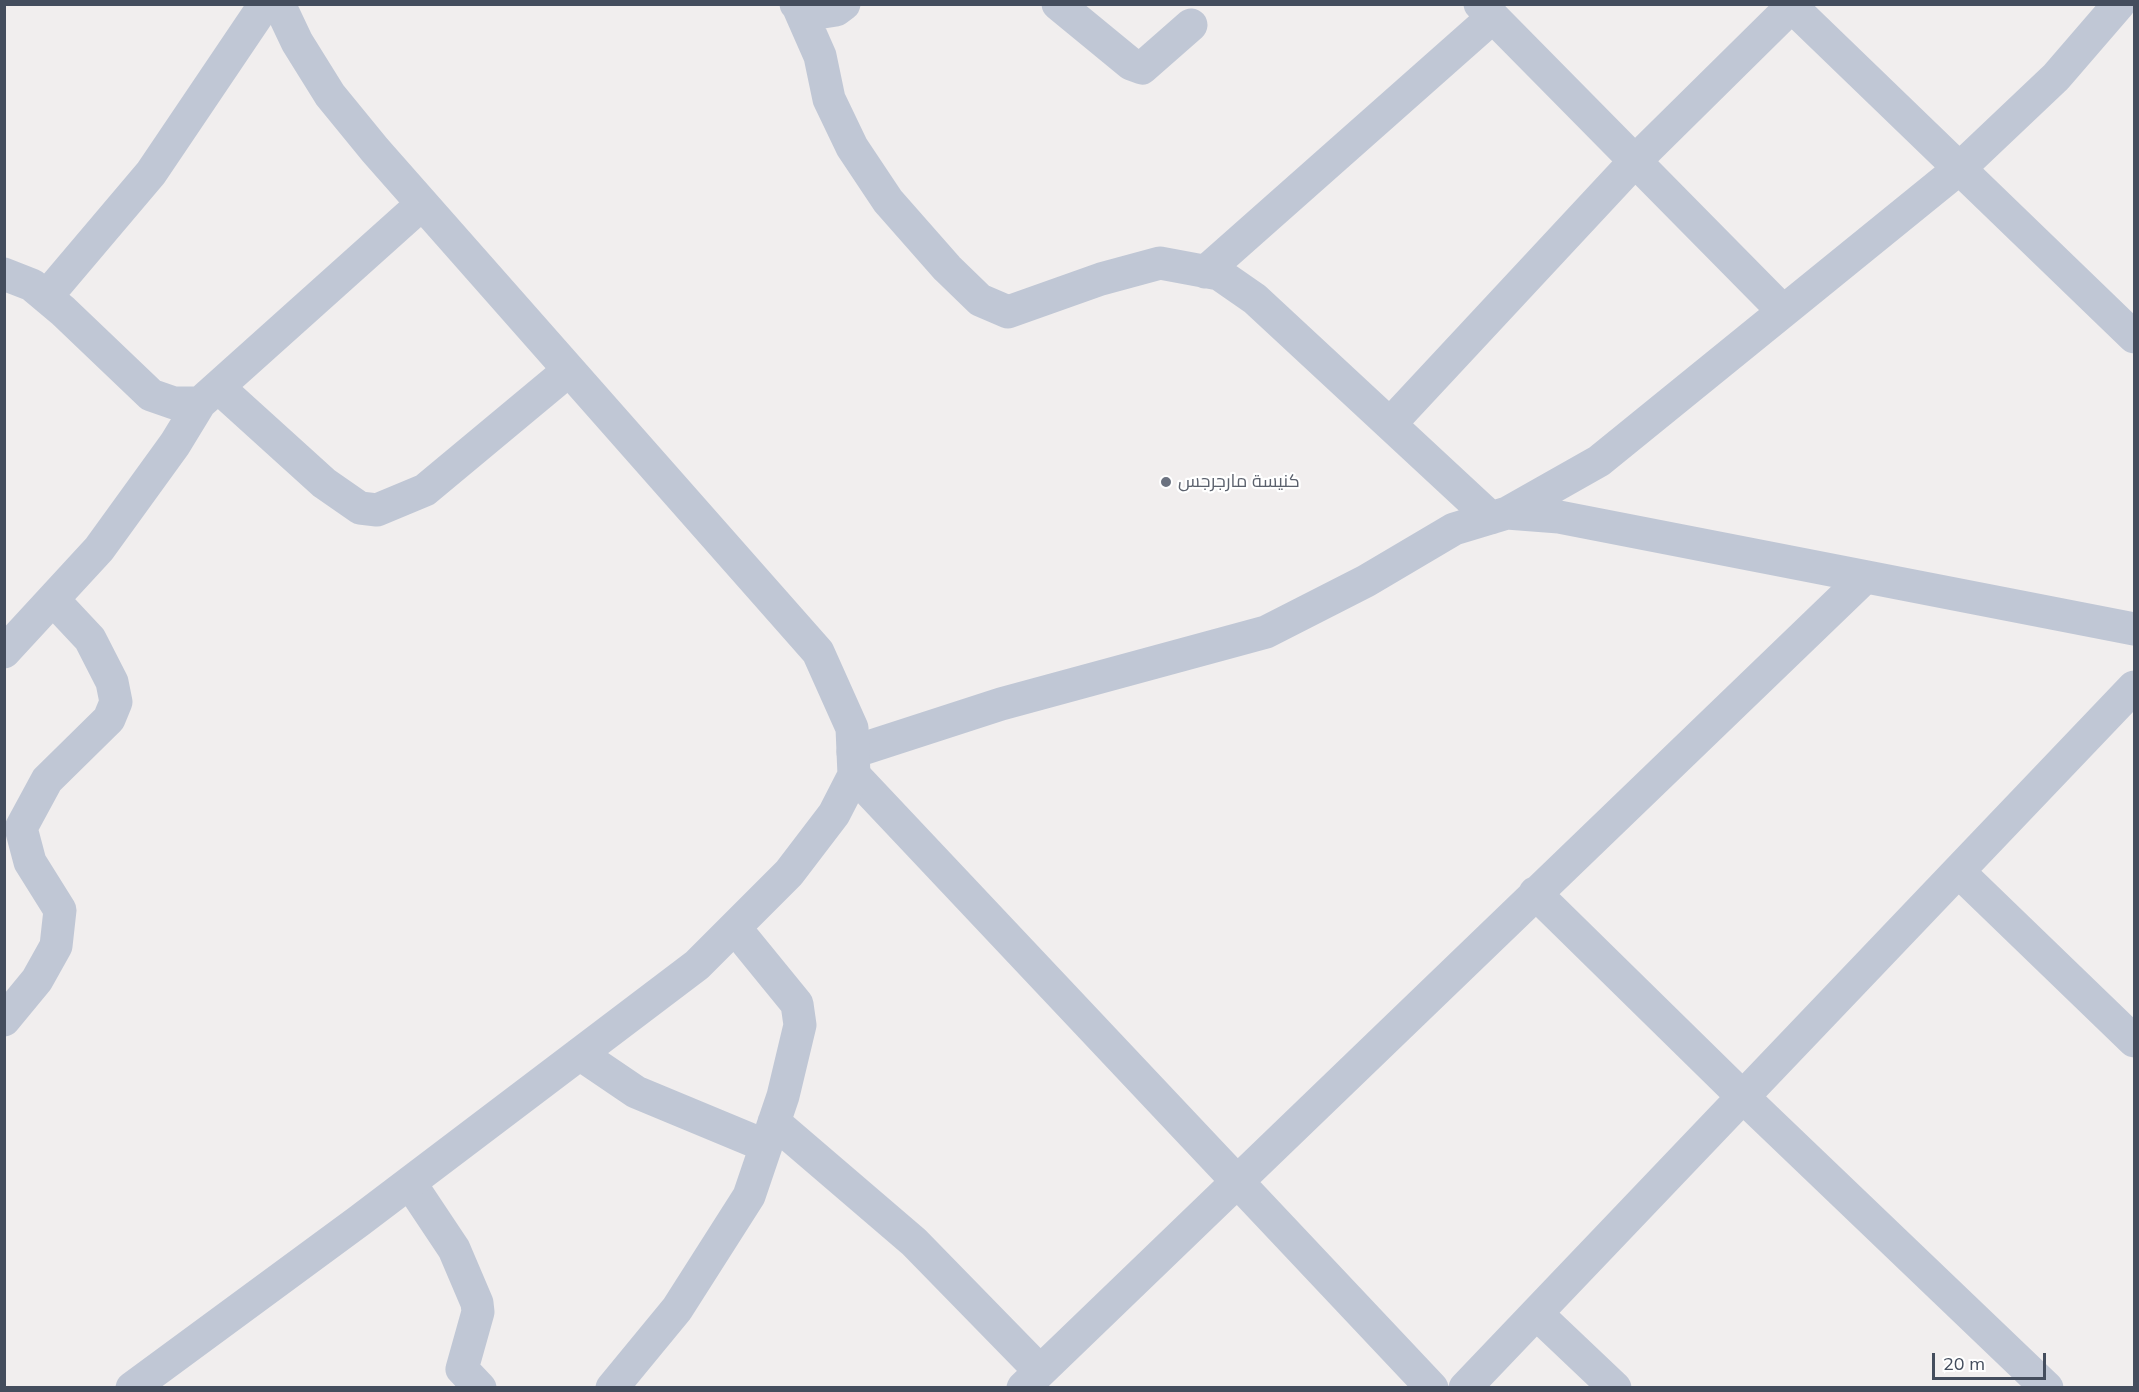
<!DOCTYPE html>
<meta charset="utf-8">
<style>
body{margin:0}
#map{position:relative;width:2139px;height:1392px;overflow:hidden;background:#f1eeee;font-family:Mulish,sans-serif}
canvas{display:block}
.frame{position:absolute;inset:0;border:6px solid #444d5d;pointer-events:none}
.scale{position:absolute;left:1932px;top:1353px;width:114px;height:27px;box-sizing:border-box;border:3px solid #444d5d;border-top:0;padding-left:8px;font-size:18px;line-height:21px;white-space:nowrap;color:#444d5d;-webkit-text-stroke:4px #fff;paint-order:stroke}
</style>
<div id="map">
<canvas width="2139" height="1392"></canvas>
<div class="frame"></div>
<div class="scale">20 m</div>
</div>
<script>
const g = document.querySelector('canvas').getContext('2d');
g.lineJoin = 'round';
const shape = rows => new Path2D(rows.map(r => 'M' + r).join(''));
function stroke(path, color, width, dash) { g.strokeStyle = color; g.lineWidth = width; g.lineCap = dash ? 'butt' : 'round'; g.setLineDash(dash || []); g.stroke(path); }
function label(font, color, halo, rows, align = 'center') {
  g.font = font + ' Mulish,Cairo,sans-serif'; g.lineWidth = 4.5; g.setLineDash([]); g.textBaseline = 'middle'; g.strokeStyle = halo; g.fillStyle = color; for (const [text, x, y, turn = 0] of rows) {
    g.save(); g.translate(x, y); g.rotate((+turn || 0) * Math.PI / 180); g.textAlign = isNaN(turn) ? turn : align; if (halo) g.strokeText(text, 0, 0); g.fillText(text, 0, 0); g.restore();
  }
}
stroke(shape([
 [796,4,817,13,836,10,844,4],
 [1058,4,1131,64,1142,68,1191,25],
 [1480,4,1783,311],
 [1789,4,2134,337],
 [798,6,820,56,829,99,852,147,888,201,947,268,980,300,1008,312,1101,279,1160,263,1219,274,1255,299,1491,518],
 [1205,272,1493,17],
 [4,274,32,285,63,311,151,395,174,403,200,403,422,204],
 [46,297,151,173,265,4],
 [218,387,324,483,360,508,377,510,425,490,568,371],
 [1390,424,1636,160,1794,4],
 [1507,513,1599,461,1960,168,2056,77,2119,4],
 [4,652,99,549,175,444,200,403],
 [853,752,1001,704,1266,632,1366,581,1454,529,1507,513,1559,517,2134,629],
 [854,775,1432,1388],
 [1959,872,2134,1041],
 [1535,893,1744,1098,2047,1388],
 [4,1020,37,980,56,946,60,910,30,862,21,828,47,780,109,719,116,702,112,682,90,639,60,607,51,601],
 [580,1054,636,1092,766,1146],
 [774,1122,914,1242,1040,1371],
 [410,1183,454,1249,477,1303,478,1312,462,1369,480,1388],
 [1537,1314,1615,1388],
 [612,1388,677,1309,749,1196,783,1096,800,1025,797,1004,735,928],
 [1023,1388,1864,578],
 [1465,1388,2134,687]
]), '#c0c7d5', 33);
stroke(shape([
 [132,1388,359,1221,697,965,789,873,834,814,854,775,852,728,818,652,375,150,330,95,297,42,279,4]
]), '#c0c7d5', 33);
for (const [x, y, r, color] of [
 [1166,482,6,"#6b7280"]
]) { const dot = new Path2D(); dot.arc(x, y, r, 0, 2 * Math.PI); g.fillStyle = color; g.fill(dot); stroke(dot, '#fff', 2); }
label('18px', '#5b616d', '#fff', [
 ["كنيسة مارجرجس",1178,482]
], 'left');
</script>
